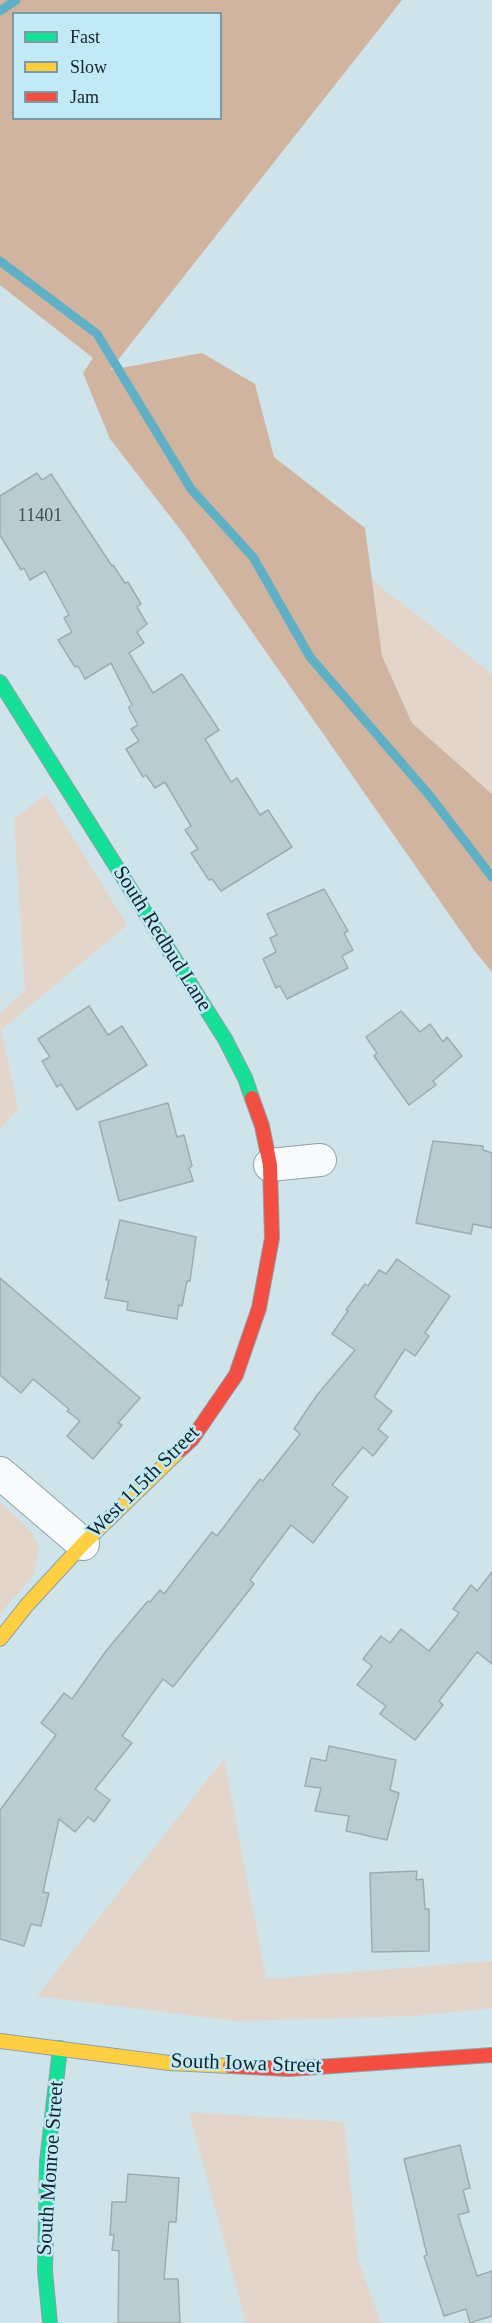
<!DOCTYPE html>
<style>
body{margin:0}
#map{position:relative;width:492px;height:2323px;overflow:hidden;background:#cee3ea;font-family:Georgia,serif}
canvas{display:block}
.legend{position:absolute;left:12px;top:12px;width:210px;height:108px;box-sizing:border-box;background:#c2e9f6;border:2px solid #7d9aa4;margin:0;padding:8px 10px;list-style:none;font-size:18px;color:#152429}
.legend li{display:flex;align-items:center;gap:12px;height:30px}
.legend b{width:30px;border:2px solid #7d9aa4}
</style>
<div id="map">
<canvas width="492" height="2323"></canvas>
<ul class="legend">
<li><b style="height:8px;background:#16e098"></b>Fast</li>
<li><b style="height:8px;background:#ffcf43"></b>Slow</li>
<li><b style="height:8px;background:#f24e42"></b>Jam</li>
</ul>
</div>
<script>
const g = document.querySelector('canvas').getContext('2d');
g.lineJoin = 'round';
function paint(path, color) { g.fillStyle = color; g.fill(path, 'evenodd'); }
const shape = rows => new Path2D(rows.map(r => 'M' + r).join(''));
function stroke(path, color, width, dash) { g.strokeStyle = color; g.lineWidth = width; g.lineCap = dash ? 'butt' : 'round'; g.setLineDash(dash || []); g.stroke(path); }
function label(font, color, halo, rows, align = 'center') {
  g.font = font + ' Georgia,serif'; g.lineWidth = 5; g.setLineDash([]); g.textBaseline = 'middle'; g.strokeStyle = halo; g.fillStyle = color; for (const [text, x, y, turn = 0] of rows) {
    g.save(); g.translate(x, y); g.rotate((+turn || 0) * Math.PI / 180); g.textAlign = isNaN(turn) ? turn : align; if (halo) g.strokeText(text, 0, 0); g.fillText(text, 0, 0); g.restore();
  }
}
paint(shape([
 [372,580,492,674,492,794,412,723,382,656],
 [46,794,127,925,1,1030,18,1109,0,1129,0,1013,25,991,14,819],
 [0,1502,31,1531,39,1547,34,1574,0,1614],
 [224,1759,266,1979,492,1961,492,2008,412,2016,237,2021,37,1996],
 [189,2112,344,2122,358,2260,381,2323,246,2323]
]), '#e4d5ca');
paint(shape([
 [0,0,402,0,110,370,202,353,255,384,274,457,365,528,382,656,412,723,492,794,492,972,474,950,183,533,110,439,83,373,93,358,0,285],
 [14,14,220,14,220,118,14,118]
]), '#d0b4a0');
stroke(shape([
 [0,11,16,0],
 [0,261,97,334,191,489,253,557,310,657,430,796,492,877]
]), '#5fb0c5', 9);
const building = shape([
 [37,473,42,480,51,474,112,566,113,565,125,583,128,582,141,604,137,607,147,624,137,632,144,643,129,653,153,693,182,674,219,730,205,739,231,782,237,778,260,815,268,810,292,847,221,891,212,879,209,880,191,853,198,849,185,830,191,826,165,782,155,788,146,775,143,777,126,749,139,741,131,729,138,725,130,711,129,707,132,705,111,663,85,679,78,666,75,667,58,640,72,632,64,618,69,615,45,571,30,580,24,568,21,570,0,535,0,496,37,473],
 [324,889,348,931,344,933,353,950,342,956,348,968,287,999,280,986,276,988,263,959,276,952,270,938,277,935,267,914,324,889],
 [89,1006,108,1035,122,1026,147,1065,77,1110,61,1084,57,1087,42,1061,50,1057,38,1039,89,1006],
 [401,1011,420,1032,430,1024,443,1042,447,1037,462,1056,433,1081,436,1085,409,1105,374,1056,377,1053,366,1037,401,1011],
 [168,1103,177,1137,184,1135,192,1166,189,1168,193,1181,119,1201,99,1122,168,1103],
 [433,1141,483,1146,483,1150,492,1153,492,1228,473,1224,471,1234,416,1223,433,1141],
 [120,1220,196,1237,190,1281,187,1281,182,1306,179,1305,177,1319,127,1310,128,1302,105,1298,109,1280,106,1280,120,1220],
 [397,1259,450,1296,425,1333,429,1336,415,1356,405,1349,374,1397,392,1411,378,1429,388,1437,373,1456,363,1447,332,1485,348,1497,313,1543,291,1525,250,1580,254,1584,173,1687,163,1679,122,1736,132,1743,95,1789,110,1800,94,1822,88,1817,75,1832,59,1819,43,1892,49,1893,41,1926,31,1924,24,1946,0,1939,0,1810,56,1735,41,1723,64,1693,72,1699,106,1651,136,1615,148,1601,150,1602,160,1590,164,1594,212,1532,217,1536,260,1479,263,1481,300,1434,294,1429,317,1395,355,1350,332,1334,348,1311,346,1310,365,1284,368,1286,379,1270,386,1274,397,1259],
 [0,1278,140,1398,118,1423,122,1425,93,1459,67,1436,80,1421,67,1411,69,1409,33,1379,21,1393,0,1375,0,1278],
 [492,1572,492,1664,477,1652,439,1701,443,1705,415,1740,380,1714,386,1706,357,1685,372,1666,363,1659,381,1636,390,1643,401,1629,429,1651,459,1613,453,1609,471,1585,477,1591,492,1572],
 [329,1746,396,1760,390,1790,399,1793,387,1840,346,1831,349,1816,315,1811,321,1788,305,1786,311,1758,326,1761,329,1746],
 [417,1871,416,1880,423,1879,425,1909,429,1909,429,1951,372,1952,370,1873,417,1871],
 [460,2145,470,2188,463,2190,469,2212,458,2215,477,2276,492,2271,492,2316,470,2323,466,2309,444,2316,424,2256,427,2255,404,2159,460,2145],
 [128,2174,179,2178,176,2222,169,2222,164,2279,178,2279,180,2323,118,2323,119,2251,112,2250,114,2235,110,2235,112,2202,126,2202,128,2174]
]);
paint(building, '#bbccd1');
stroke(building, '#9cadb1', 1.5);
const street = shape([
 [270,1165,320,1160],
 [0,1473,83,1544]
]);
const fast = shape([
 [0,682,225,1039,245,1078,252,1098],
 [50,2323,45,2271,47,2162,60,2048]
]);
const slow = shape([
 [0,1639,27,1605,83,1544,180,1450],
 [0,2041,169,2063,230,2066]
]);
const jam = shape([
 [180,1450,192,1439,236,1375,259,1308,272,1238,270,1165,262,1126,252,1098],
 [230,2066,289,2069,492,2055]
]);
stroke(street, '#90a1a6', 34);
stroke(fast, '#90a1a6', 16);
stroke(slow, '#90a1a6', 16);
stroke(jam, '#90a1a6', 16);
stroke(street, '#f8fbfc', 32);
stroke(fast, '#16e098', 14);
stroke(slow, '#ffcf43', 14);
stroke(jam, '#f24e42', 14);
label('18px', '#3e4e53', null, [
 ["11401",40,516]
]);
label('21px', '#152429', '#c2e9f6', [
 ["South Redbud Lane",162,939,58],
 ["West 115th Street",144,1482,-45],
 ["South Iowa Street",246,2064,2],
 ["South Monroe Street",51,2168,-86]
]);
</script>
